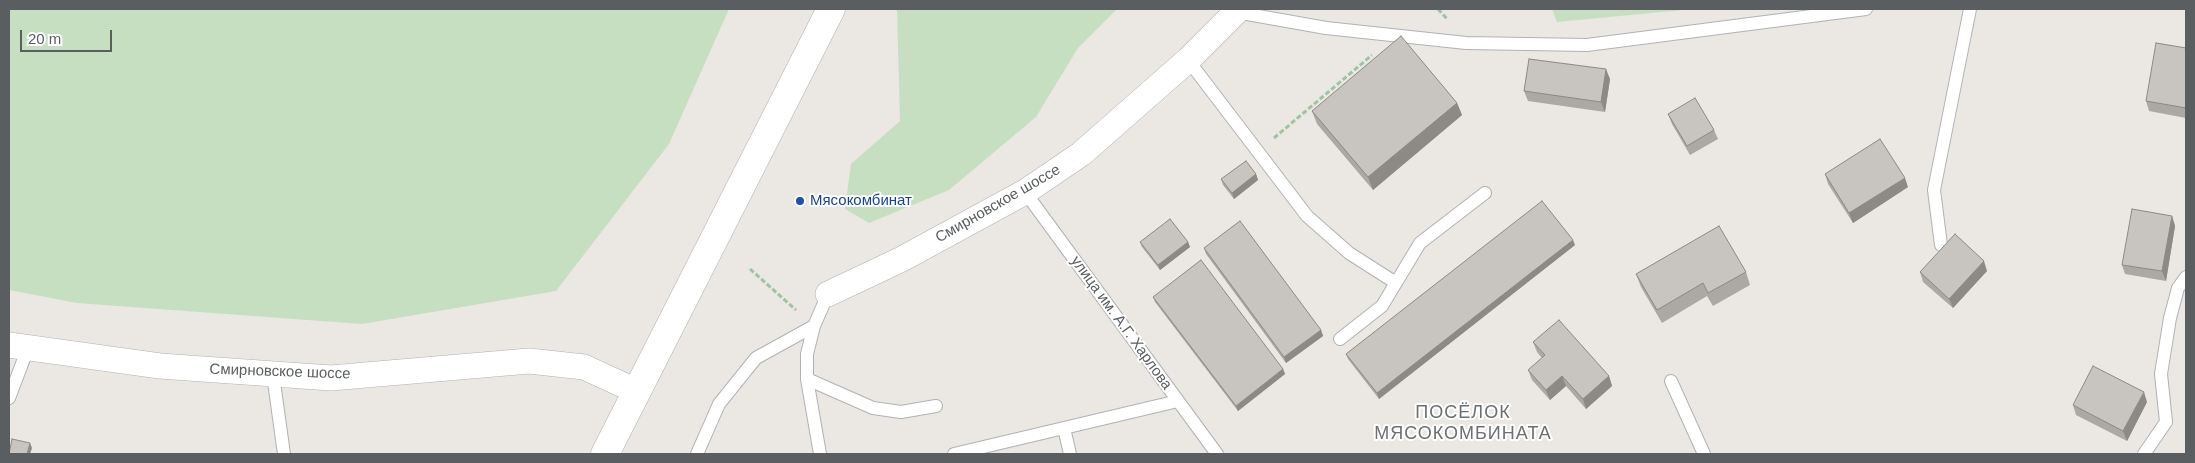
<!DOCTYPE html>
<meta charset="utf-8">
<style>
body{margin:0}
#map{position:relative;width:2195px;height:463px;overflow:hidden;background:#ebe7e2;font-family:Helvetica,sans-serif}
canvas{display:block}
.frame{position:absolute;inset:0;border:10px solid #5a5e60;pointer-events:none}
.scale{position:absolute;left:20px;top:30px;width:92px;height:22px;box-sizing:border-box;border:2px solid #5a5e60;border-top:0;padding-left:6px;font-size:15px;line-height:18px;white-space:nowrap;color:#5a5e60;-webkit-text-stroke:4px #fff;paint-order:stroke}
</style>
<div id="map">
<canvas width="2195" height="463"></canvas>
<div class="frame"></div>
<div class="scale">20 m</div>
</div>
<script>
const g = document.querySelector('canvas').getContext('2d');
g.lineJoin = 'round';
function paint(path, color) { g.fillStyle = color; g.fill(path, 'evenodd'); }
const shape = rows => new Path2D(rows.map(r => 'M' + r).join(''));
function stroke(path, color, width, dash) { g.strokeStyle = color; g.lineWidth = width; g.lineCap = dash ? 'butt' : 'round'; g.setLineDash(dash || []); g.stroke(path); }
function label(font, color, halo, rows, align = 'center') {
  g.font = font + ' Helvetica,sans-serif'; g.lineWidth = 4; g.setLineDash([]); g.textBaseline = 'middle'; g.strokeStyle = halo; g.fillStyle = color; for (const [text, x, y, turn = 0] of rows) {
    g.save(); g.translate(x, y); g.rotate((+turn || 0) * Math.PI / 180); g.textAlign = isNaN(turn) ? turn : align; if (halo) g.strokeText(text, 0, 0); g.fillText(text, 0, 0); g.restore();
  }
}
paint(shape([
 [9,9,729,9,669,144,556,291,362,324,77,303,9,290],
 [897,9,1117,9,1078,48,1036,117,949,190,869,223,845,209,851,164,900,121],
 [1552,9,1694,9,1557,22]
]), '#c7dfc1');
const lane = shape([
 [1236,12,1326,28,1466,43,1587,45,1866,9],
 [1188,60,1307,216,1349,253,1396,283],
 [1025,192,1217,454],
 [1941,245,1934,190,1970,9],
 [1340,339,1382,306,1420,243,1485,193],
 [273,375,284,454],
 [807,379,873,408,901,412,936,406],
 [1671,381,1704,454],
 [9,398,28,348],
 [1064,428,1070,454],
 [697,454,719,404,756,358,814,326],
 [820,454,807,379,807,354,814,326,828,294],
 [954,454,1178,401],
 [2144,454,2166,422,2161,374,2170,318,2178,288,2186,277]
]);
const street = shape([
 [828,294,902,259,1025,192,1081,154,1188,60,1239,9],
 [9,345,160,366,331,378,529,361,584,367,636,391]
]);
const secondary = shape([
 [605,454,831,9]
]);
stroke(lane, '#afb3b5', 14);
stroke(street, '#afb3b5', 26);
stroke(secondary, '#aeb2b5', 29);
stroke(shape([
 [1438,9,1447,19],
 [1274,138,1372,55],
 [750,269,796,310]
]), '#9ec4a1', 3, [5, 2.5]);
stroke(lane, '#fff', 12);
stroke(street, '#fff', 25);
stroke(secondary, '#fff', 28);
paint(shape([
 [2186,48,2186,118,2149,111,2146,101],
 [1610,79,1605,112,1528,101,1524,91],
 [1457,103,1462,115,1373,190,1317,124,1312,111],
 [1668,114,1714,130,1718,139,1690,155,1672,124],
 [1256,174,1258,180,1234,199,1223,185,1221,179],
 [1825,174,1908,187,1853,223,1828,184],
 [2172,216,2175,226,2166,281,2125,274,2122,265],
 [1140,242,1188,242,1190,247,1160,270,1142,247],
 [1575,245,1379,399,1348,359,1346,354],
 [1204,248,1321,330,1323,336,1286,363,1206,254],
 [1987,271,1953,308,1923,282,1920,272],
 [1746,272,1750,285,1713,306,1707,296,1662,323,1641,287,1636,274],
 [1153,297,1283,369,1285,374,1238,411,1155,302],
 [1533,342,1609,376,1612,386,1586,409,1566,386,1550,400,1532,380,1528,370,1542,358,1537,352],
 [2147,402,2127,441,2076,415,2073,405]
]), '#aca9a5');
paint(shape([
 [1606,69,1610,79,1605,112,1601,102],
 [1457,103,1462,115,1373,190,1368,177],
 [1256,174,1258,180,1234,199,1232,193],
 [1905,178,1908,187,1853,223,1849,213],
 [2172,216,2175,226,2166,281,2162,271],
 [1573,240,1575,245,1379,399,1377,393],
 [1188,242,1190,247,1160,270,1158,265],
 [1984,261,1987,271,1953,308,1949,299],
 [1321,330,1323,336,1286,363,1284,357],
 [1283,369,1285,374,1238,411,1236,406],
 [1562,376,1566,386,1550,400,1546,390],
 [1609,376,1612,386,1586,409,1583,399],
 [2144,392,2147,402,2127,441,2123,431],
 [30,443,32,448,30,454,27,454]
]), '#8c8986');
const building = shape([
 [1401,36,1457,103,1368,177,1312,111,1401,36],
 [2156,43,2186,48,2186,108,2146,101,2156,43],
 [1529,59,1606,69,1601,102,1524,91,1529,59],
 [1695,98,1714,130,1687,146,1668,114,1695,98],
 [1880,139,1905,178,1849,213,1825,174,1880,139],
 [1246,161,1256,174,1232,193,1221,179,1246,161],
 [1542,201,1573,240,1377,393,1346,354,1542,201],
 [2132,209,2172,216,2162,271,2122,265,2132,209],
 [1170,219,1188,242,1158,265,1140,242,1170,219],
 [1240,221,1321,330,1284,357,1204,248,1240,221],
 [1719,226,1746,272,1708,293,1703,283,1657,310,1636,274,1719,226],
 [1955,234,1984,261,1949,299,1920,272,1955,234],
 [1201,260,1283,369,1236,406,1153,297,1201,260],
 [1559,320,1609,376,1583,399,1562,376,1546,390,1528,370,1545,355,1533,342,1559,320],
 [2093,366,2144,392,2123,431,2073,405,2093,366],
 [12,439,30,443,27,454,9,454,12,439]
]);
paint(building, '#c8c4c0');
stroke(building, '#8c8986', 1);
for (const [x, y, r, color] of [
 [800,201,5,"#1a4fb4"]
]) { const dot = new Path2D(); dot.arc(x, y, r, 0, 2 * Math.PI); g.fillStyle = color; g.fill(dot); stroke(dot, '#fff', 2); }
label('15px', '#164399', '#fff', [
 ["Мясокомбинат",810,201]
], 'left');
label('15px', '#5a5e60', '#fff', [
 ["Смирновское шоссе",998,204,-30],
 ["улица им. А.Г. Харлова",1121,323,54],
 ["Смирновское шоссе",280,372,2]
]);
g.letterSpacing = '1px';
label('18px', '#6b7072', '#fff', [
 ["ПОСЁЛОК",1463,413],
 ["МЯСОКОМБИНАТА",1463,434]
]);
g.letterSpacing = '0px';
</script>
